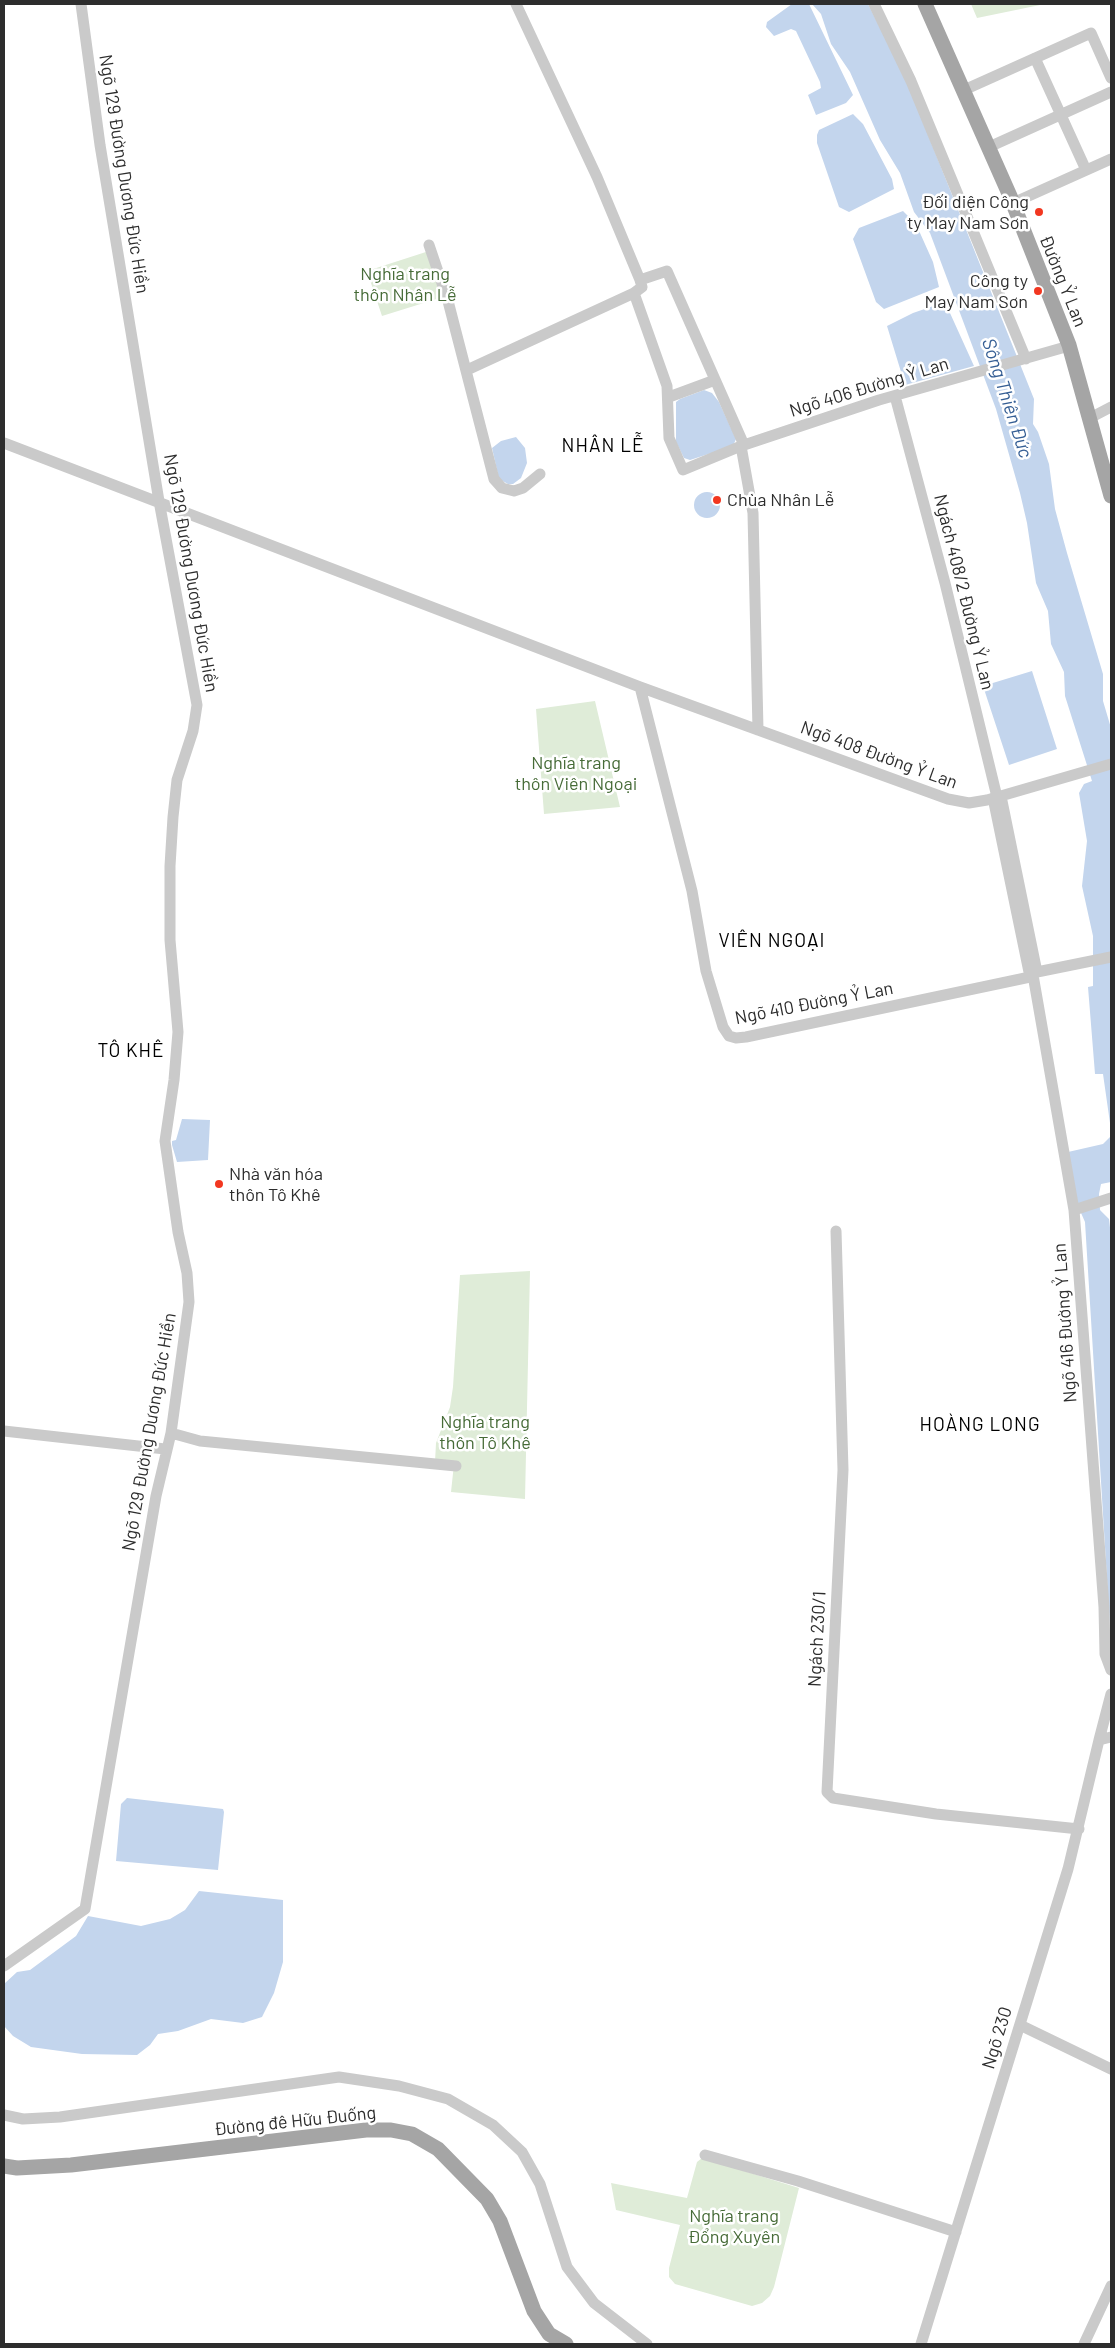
<!DOCTYPE html>
<meta charset="utf-8">
<style>
body{margin:0}
#map{position:relative;width:1115px;height:2348px;overflow:hidden;background:#fff;font-family:Barlow,sans-serif}
canvas{display:block}
.frame{position:absolute;inset:0;border:5px solid #2d2d2d;pointer-events:none}
</style>
<div id="map">
<canvas width="1115" height="2348"></canvas>
<div class="frame"></div>
</div>
<script>
const g = document.querySelector('canvas').getContext('2d');
g.lineJoin = 'round';
function paint(path, color) { g.fillStyle = color; g.fill(path, 'evenodd'); }
const shape = rows => new Path2D(rows.map(r => 'M' + r).join(''));
function stroke(path, color, width, dash) { g.strokeStyle = color; g.lineWidth = width; g.lineCap = dash ? 'butt' : 'round'; g.setLineDash(dash || []); g.stroke(path); }
function label(font, color, halo, rows, align = 'center') {
  g.font = font + ' Barlow,sans-serif'; g.lineWidth = 5; g.setLineDash([]); g.textBaseline = 'middle'; g.strokeStyle = halo; g.fillStyle = color; for (const [text, x, y, turn = 0] of rows) {
    g.save(); g.translate(x, y); g.rotate((+turn || 0) * Math.PI / 180); g.textAlign = isNaN(turn) ? turn : align; if (halo) g.strokeText(text, 0, 0); g.fillText(text, 0, 0); g.restore();
  }
}
paint(shape([
 [971,4,1045,4,977,18],
 [429,251,443,297,382,316,367,271],
 [595,701,620,807,544,814,536,709],
 [530,1271,525,1499,451,1492,454,1464,435,1462,436,1443,450,1407,453,1387,460,1275],
 [702,2158,799,2188,774,2287,770,2296,762,2303,752,2306,675,2284,669,2277,669,2268,680,2225,616,2210,611,2183,687,2198,697,2162]
]), '#dfecd8');
paint(shape([
 [792,4,809,4,853,95,846,103,816,115,808,95,821,88,820,82,796,31,791,29,774,36,766,27,767,22],
 [812,4,868,4,904,75,1034,399,1033,424,1038,432,1049,464,1055,509,1067,553,1103,674,1103,701,1111,728,1111,1130,1103,1074,1095,1074,1088,987,1093,986,1093,936,1082,886,1087,841,1079,793,1084,784,1092,781,1065,696,1064,672,1051,644,1048,611,1036,583,1027,523,1020,493,996,409,930,233,914,212,900,173,880,140,850,72,831,44,821,14],
 [853,114,863,124,892,179,894,189,849,212,839,207,817,143,817,135,819,130],
 [903,211,916,224,933,262,939,287,884,309,876,302,853,239,859,228],
 [945,302,974,366,905,385,887,326,913,313],
 [704,390,712,393,719,402,736,439,733,446,690,460,684,458,676,442,676,402,680,399],
 [516,437,525,448,527,463,521,478,513,484,508,484,499,479,492,448,501,441],
 '694 505a13 13 0 1 1 26 0a13 13 0 1 1-26 0Z',
 [1032,671,1057,749,1009,765,983,686],
 [182,1119,210,1120,208,1160,177,1162,172,1145,172,1141,176,1140],
 [1111,1136,1111,1182,1101,1184,1099,1194,1100,1210,1109,1219,1111,1236,1111,1644,1085,1222,1078,1206,1068,1152,1103,1144],
 [127,1798,223,1809,224,1812,218,1870,116,1861,121,1804],
 [199,1891,283,1900,283,1962,274,1993,262,2017,243,2023,211,2019,178,2031,158,2034,150,2045,137,2055,82,2054,31,2047,13,2036,4,2026,4,1984,17,1972,30,1970,76,1936,88,1916,141,1926,170,1919,185,1910]
]), '#c3d5ed');
stroke(shape([
 [516,4,597,177,640,280],
 [874,4,911,81,1026,359],
 [1035,58,1086,170],
 [964,90,1091,33,1111,78],
 [989,147,1111,92],
 [1013,203,1111,159],
 [429,245,448,301,494,479,502,488,514,491,523,488,540,474],
 [634,293,642,287,640,280,667,271,744,445],
 [467,370,634,293,667,386,669,438,683,470,741,446,879,400,1069,346],
 [895,396,945,583,997,797],
 [669,397,715,380],
 [1090,418,1111,407],
 [4,443,640,687,948,799,969,803,987,800,1111,764],
 [741,446,753,513,758,730],
 [640,687,692,891,706,971,723,1027,729,1036,736,1038,746,1037,1030,977,1037,972,1111,957],
 [1001,796,1037,972],
 [993,798,1030,977],
 [1033,975,1074,1210,1104,1607,1105,1654,1111,1670],
 [1074,1210,1111,1198],
 [836,1231,843,1470,827,1792,833,1798,936,1814,1079,1829],
 [4,1431,165,1449],
 [171,1433,200,1441,456,1466],
 [1111,1694,1099,1740,1111,1737],
 [4,1966,85,1909,156,1496,171,1433,189,1302,187,1273,178,1232,165,1141,174,1080,178,1032,170,940,170,866,173,817,177,780,193,731,197,705,159,501,100,145,81,4],
 [1020,2025,1111,2069],
 [4,2115,23,2119,60,2117,339,2077,399,2086,448,2099,493,2125,522,2152,540,2184,567,2267,594,2303,647,2344],
 [705,2155,798,2181,956,2232],
 [921,2344,1068,1869,1099,1740],
 [1084,2344,1111,2286]
]), '#cacaca', 11);
stroke(shape([
 [925,4,1010,196,1069,345,1111,496],
 [4,2166,17,2168,71,2165,366,2130,391,2130,412,2134,438,2149,487,2199,500,2221,534,2311,549,2334,566,2344]
]), '#a5a5a5', 15);
for (const [x, y, r, color] of [
 [1039,212,5,"#f23720"],
 [1038,291,5,"#f23720"],
 [717,500,5,"#f23720"],
 [219,1184,5,"#f23720"]
]) { const dot = new Path2D(); dot.arc(x, y, r, 0, 2 * Math.PI); g.fillStyle = color; g.fill(dot); stroke(dot, '#fff', 2); }
label('18px', '#2d2d2d', '#fff', [
 ["Ngõ 129 Đường Dương Đức Hiền",124,174,81],
 ["Đường Ỷ Lan",1063,281,68],
 ["Ngõ 406 Đường Ỷ Lan",869,387,-17],
 ["Ngõ 129 Đường Dương Đức Hiền",191,573,80],
 ["Ngách 408/2 Đường Ỷ Lan",964,592,76],
 ["Ngõ 408 Đường Ỷ Lan",879,755,20],
 ["Ngõ 410 Đường Ỷ Lan",814,1003,-11],
 ["Ngõ 416 Đường Ỷ Lan",1065,1323,-94],
 ["Ngõ 129 Đường Dương Đức Hiền",149,1432,-80],
 ["Ngách 230/1",817,1639,-87],
 ["Ngõ 230",997,2038,-73],
 ["Đường đê Hữu Đuống",295,2121,-6]
]);
label('18px', '#2d2d2d', '#fff', [
 ["Đối diện Công",1029,202],
 ["ty May Nam Sơn",1029,223],
 ["Công ty",1028,281],
 ["May Nam Sơn",1028,302],
 ["Chùa Nhân Lễ",727,500,"left"],
 ["Nhà văn hóa",229,1174,"left"],
 ["thôn Tô Khê",229,1195,"left"]
], 'right');
label('18px', '#466b37', '#fff', [
 ["Nghĩa trang",405,274],
 ["thôn Nhân Lễ",405,295],
 ["Nghĩa trang",576,763],
 ["thôn Viên Ngoại",576,784],
 ["Nghĩa trang",485,1422],
 ["thôn Tô Khê",485,1443],
 ["Nghĩa trang",734,2216],
 ["Đổng Xuyên",734,2237]
]);
label('italic 19px', '#355e94', '#fff', [
 ["Sông Thiên Đức",1007,398,72]
]);
g.letterSpacing = '1px';
label('19px', '#000', '#fff', [
 ["NHÂN LỄ",603,446],
 ["VIÊN NGOẠI",772,941],
 ["TÔ KHÊ",131,1051],
 ["HOÀNG LONG",980,1425]
]);
g.letterSpacing = '0px';
</script>
